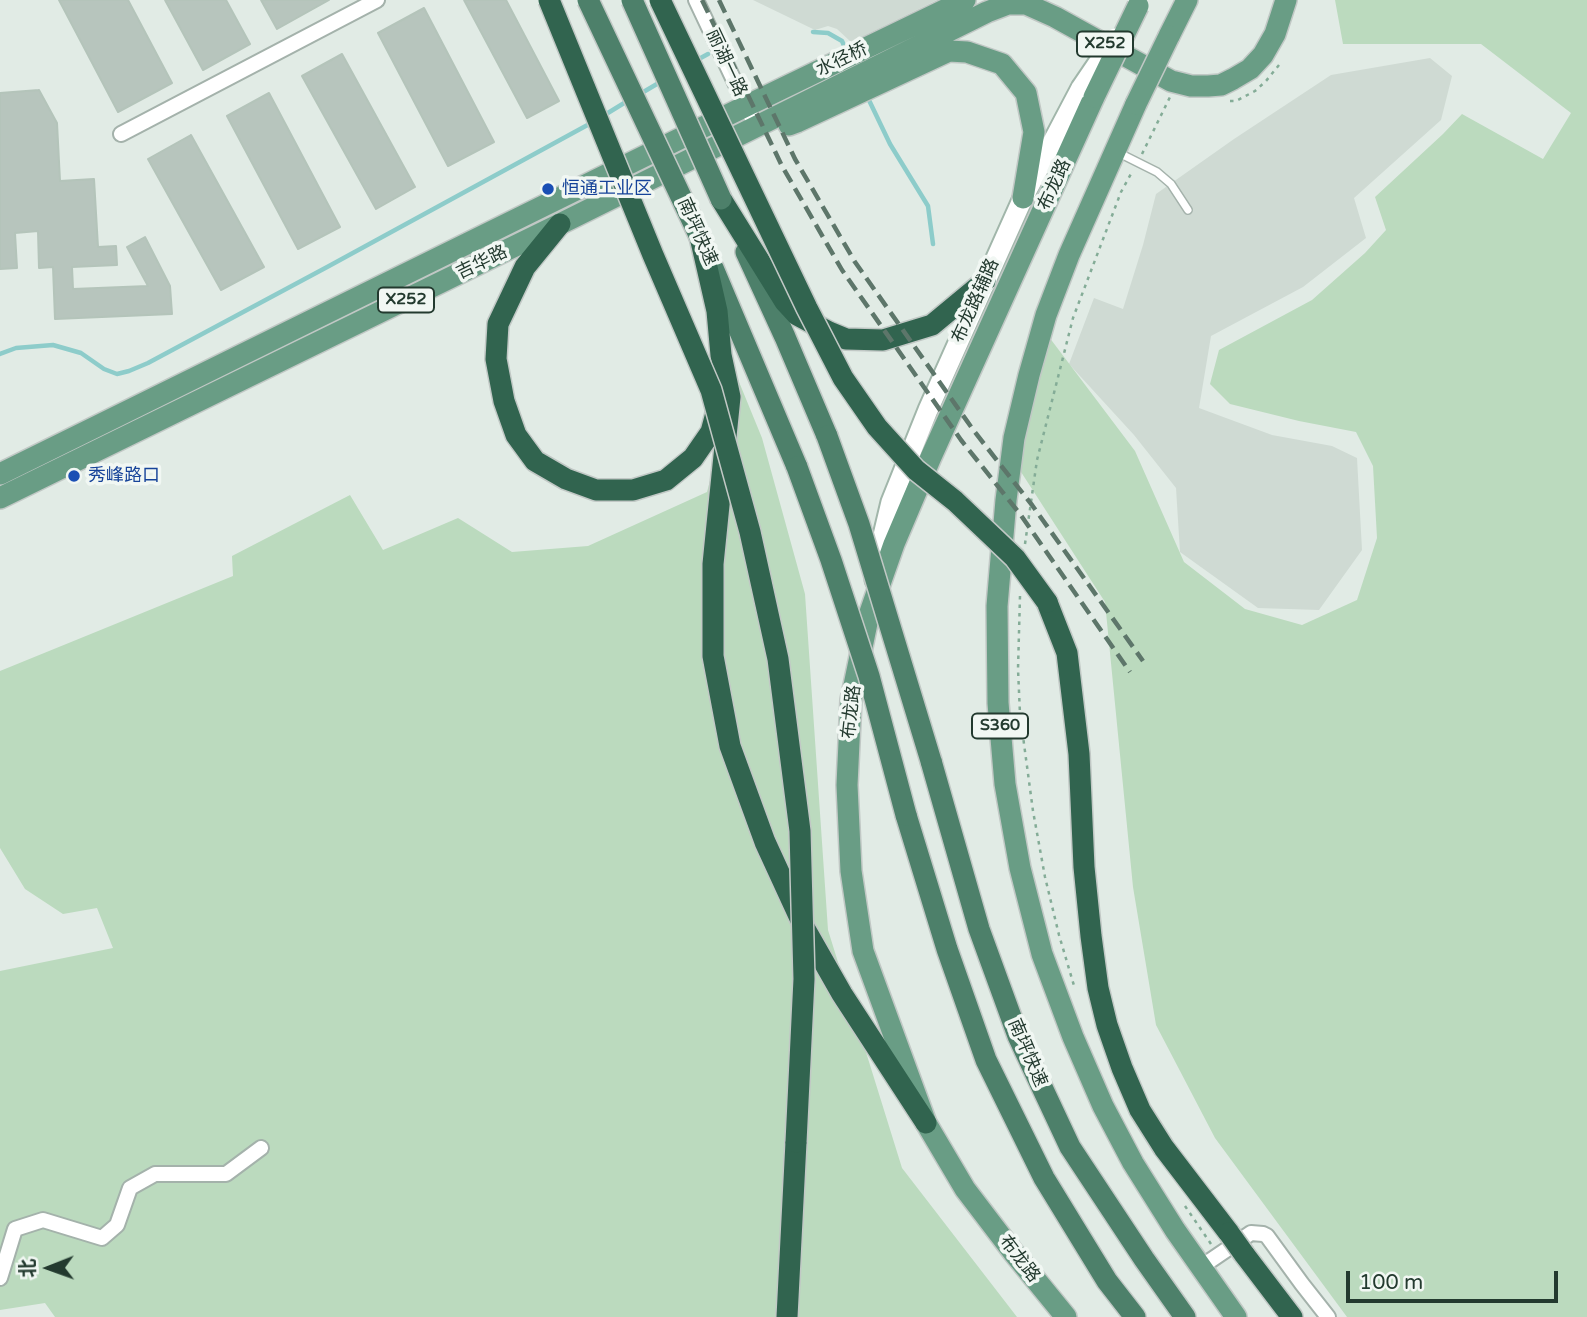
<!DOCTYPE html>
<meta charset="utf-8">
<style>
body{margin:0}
#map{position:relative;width:1587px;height:1317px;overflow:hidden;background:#e1ebe5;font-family:"Varela Round","Noto Sans SC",sans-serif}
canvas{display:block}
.north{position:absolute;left:14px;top:1233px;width:70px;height:70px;-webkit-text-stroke:5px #f1f7f3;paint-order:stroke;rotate:269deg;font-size:19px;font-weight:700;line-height:28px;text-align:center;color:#233a2f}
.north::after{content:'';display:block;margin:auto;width:24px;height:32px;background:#233a2f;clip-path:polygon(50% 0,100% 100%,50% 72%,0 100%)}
.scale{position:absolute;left:1346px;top:1271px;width:212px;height:32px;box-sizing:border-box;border:4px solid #233a2f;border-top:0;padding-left:9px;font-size:21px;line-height:24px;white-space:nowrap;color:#233a2f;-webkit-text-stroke:5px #f1f7f3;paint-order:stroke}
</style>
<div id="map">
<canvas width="1587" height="1317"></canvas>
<div class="north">北</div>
<div class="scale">100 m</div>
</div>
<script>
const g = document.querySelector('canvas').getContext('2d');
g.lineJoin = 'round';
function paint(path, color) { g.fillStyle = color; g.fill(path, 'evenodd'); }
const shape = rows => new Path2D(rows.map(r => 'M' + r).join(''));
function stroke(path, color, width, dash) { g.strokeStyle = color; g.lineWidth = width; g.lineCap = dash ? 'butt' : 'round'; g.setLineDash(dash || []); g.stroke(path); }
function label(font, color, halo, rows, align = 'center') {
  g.font = font + ' "Varela Round","Noto Sans SC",sans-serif'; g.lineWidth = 7; g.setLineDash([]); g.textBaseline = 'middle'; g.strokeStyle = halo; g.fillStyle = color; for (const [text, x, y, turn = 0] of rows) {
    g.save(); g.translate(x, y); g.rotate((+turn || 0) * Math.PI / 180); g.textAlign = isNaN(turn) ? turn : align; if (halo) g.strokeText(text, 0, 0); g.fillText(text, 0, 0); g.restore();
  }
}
paint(shape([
 [753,0,937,0,851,42,837,29,828,26,815,30],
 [1430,58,1452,76,1441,120,1354,198,1366,238,1303,287,1211,336,1199,408,1272,435,1332,446,1357,458,1362,550,1319,610,1258,608,1180,552,1176,488,1134,435,1069,364,1094,298,1123,309,1143,245,1156,194,1234,139,1331,75]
]), '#cfdad3');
paint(shape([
 [1335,0,1587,0,1587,1317,1347,1317,1215,1138,1156,1025,1133,887,1105,602,1012,458,1046,333,1135,451,1184,562,1245,609,1302,625,1357,600,1377,538,1373,466,1356,432,1299,421,1230,404,1210,384,1219,350,1312,300,1365,253,1386,230,1375,197,1443,134,1462,114,1543,159,1571,113,1481,44,1343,44],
 [737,377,762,438,805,594,828,930,902,1168,1017,1317,55,1317,45,1303,0,1310,0,971,113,948,97,908,63,914,25,889,0,848,0,671,233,576,232,556,350,495,383,550,458,518,512,552,588,546,707,492]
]), '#bbdabe');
stroke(shape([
 [813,32,828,33,842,41,846,50],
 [697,60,708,54],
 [640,94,662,81],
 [867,96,890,144,928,206,933,244],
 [603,116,629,100],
 [0,354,16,348,53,345,81,353,104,369,117,374,129,371,148,363,329,266,593,122]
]), '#8dccca', 4.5);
const building = shape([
 [59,0,128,0,172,83,118,112,59,0],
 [165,0,226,0,250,44,203,70,165,0],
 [261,0,329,0,277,29,261,0],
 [464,0,506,0,559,101,527,118,464,0],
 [424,8,494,142,448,166,378,33,424,8],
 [342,54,415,187,376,209,302,76,342,54],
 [39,90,57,123,60,181,94,179,98,247,116,246,117,265,72,267,73,289,148,286,127,247,145,237,170,286,172,314,55,319,53,267,39,268,38,231,15,233,17,268,0,269,0,93,39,90],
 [269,93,340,227,298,249,227,116,269,93],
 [191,135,264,267,221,290,148,159,191,135]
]);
paint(building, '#b7c5bd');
stroke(building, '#b4c4ba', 2);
const service = shape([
 [1119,153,1157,172,1171,184,1188,210]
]);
const minor = shape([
 [696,0,756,127],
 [121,134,377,0],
 [1201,1267,1251,1233,1263,1234,1267,1236,1302,1284,1328,1317],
 [0,1278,15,1229,43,1220,102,1238,117,1225,130,1188,155,1174,226,1174,261,1148]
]);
const secondary = shape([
 [875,580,881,544,891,502,928,410,1023,198,1081,88]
]);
const primary = shape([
 [1169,36,1187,0],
 [1136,104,1069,255,1046,315,1029,375,1014,438,1006,500,997,606,998,703,1005,784,1020,868,1042,954,1073,1037,1103,1106,1133,1163,1175,1230,1236,1317],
 [789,125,797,122,949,51,967,52,1002,64,1026,93,1034,132,1023,198],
 [0,474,746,106,965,0],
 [0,498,560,224,987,12,1008,4,1026,4,1055,17,1171,81,1191,86,1208,86,1221,85,1233,79,1250,69,1263,55,1275,34,1286,0],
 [1066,1317,1013,1252,965,1189,926,1123,863,951,851,871,847,785,851,700,868,618,894,544,931,457,1094,97]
]);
const trunk = shape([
 [746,252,785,337,827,436],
 [713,268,797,467],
 [931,761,979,929,1018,1036,1070,1147,1144,1259,1185,1317],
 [906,815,947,949,986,1060,1044,1178,1107,1281,1135,1317]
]);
const motorway = shape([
 [721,199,785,302,797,315,829,332,846,339,883,340,932,325,985,281],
 [560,224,525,267,498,324,496,359,504,401,516,435,535,461,566,479,596,490,633,490,666,480,693,458,711,432,718,406],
 [700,237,717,311,721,355,730,397,713,564,713,656,730,746,765,842,805,929,842,994,926,1123],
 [1047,602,1067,653,1079,754,1084,867,1091,936,1098,988,1107,1025,1122,1068,1140,1110,1164,1148,1229,1233],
 [1244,1254,1292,1317],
 [787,1317,796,1142]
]);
stroke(service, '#a4b2ab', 10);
stroke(minor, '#a4b2ab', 18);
stroke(secondary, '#a1b6aa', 23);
stroke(primary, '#c1c8c5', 24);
stroke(trunk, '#c1c8c5', 24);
stroke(motorway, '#c1c8c5', 24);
stroke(shape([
 [1230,101,1236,101,1255,91,1266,81,1279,65],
 [1142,154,1170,97],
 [1025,544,1037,460,1073,318,1121,192,1132,172],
 [1020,596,1018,669,1020,714,1033,811,1045,877,1059,935,1075,989],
 [1185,1206,1211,1244]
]), '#84ac97', 2.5, [3.5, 5]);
stroke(service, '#fff', 7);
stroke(minor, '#fff', 14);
stroke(secondary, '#fff', 19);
stroke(primary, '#699d85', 21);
stroke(trunk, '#4d806a', 21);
stroke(motorway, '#31644f', 21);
stroke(shape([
 [702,0,782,166,842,270,961,440,1020,514,1130,672],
 [719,0,795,159,855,262,974,431,1032,505,1143,661]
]), '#5d766a', 4.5, [14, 7]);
const secondaryBridge = shape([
 [1081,88,1115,38]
]);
const primaryBridge = shape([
 [1094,97,1138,6],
 [1136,104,1169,36]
]);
const trunkBridge = shape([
 [588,0,700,237],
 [632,0,721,199],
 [827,436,859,524,931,761],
 [797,467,831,560,869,676,906,815]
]);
const motorwayBridge = shape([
 [549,0,653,255,711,390,750,532,778,659,800,831,804,979,796,1142],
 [660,0,807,308,843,378,877,427,916,470,955,501,1015,558,1047,602],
 [1229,1233,1244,1254]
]);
stroke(secondaryBridge, '#a1b6aa', 23, []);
stroke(primaryBridge, '#c1c8c5', 24, []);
stroke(trunkBridge, '#c1c8c5', 24, []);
stroke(motorwayBridge, '#c1c8c5', 24, []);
stroke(secondaryBridge, '#fff', 19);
stroke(primaryBridge, '#699d85', 21);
stroke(trunkBridge, '#4d806a', 21);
stroke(motorwayBridge, '#31644f', 21);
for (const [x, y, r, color] of [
 [548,189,7,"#1a4fb4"],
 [74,476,7,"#1a4fb4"]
]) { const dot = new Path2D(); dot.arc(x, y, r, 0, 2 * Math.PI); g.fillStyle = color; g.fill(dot); stroke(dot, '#f1f7f3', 2.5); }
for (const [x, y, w] of [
 [1105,44,56],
 [406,300,56],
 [1000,726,56]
]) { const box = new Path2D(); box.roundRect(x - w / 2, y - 12.5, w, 25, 5); g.fillStyle = '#f1f7f3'; g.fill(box); stroke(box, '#233a2f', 2); }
label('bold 16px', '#233a2f', null, [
 ["X252",1105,44],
 ["X252",406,300],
 ["S360",1000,726]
]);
label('18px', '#233a2f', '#f1f7f3', [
 ["水径桥",842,60,-26],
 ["丽湖一路",726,63,65],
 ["布龙路",1055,185,-66],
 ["南坪快速",697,232,66],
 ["吉华路",482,263,-26],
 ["布龙路辅路",976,301,-66],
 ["布龙路",852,712,-84],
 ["南坪快速",1027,1053,67],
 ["布龙路",1019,1259,52]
]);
label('18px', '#164399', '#f1f7f3', [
 ["恒通工业区",562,189],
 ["秀峰路口",88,476]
], 'left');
</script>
